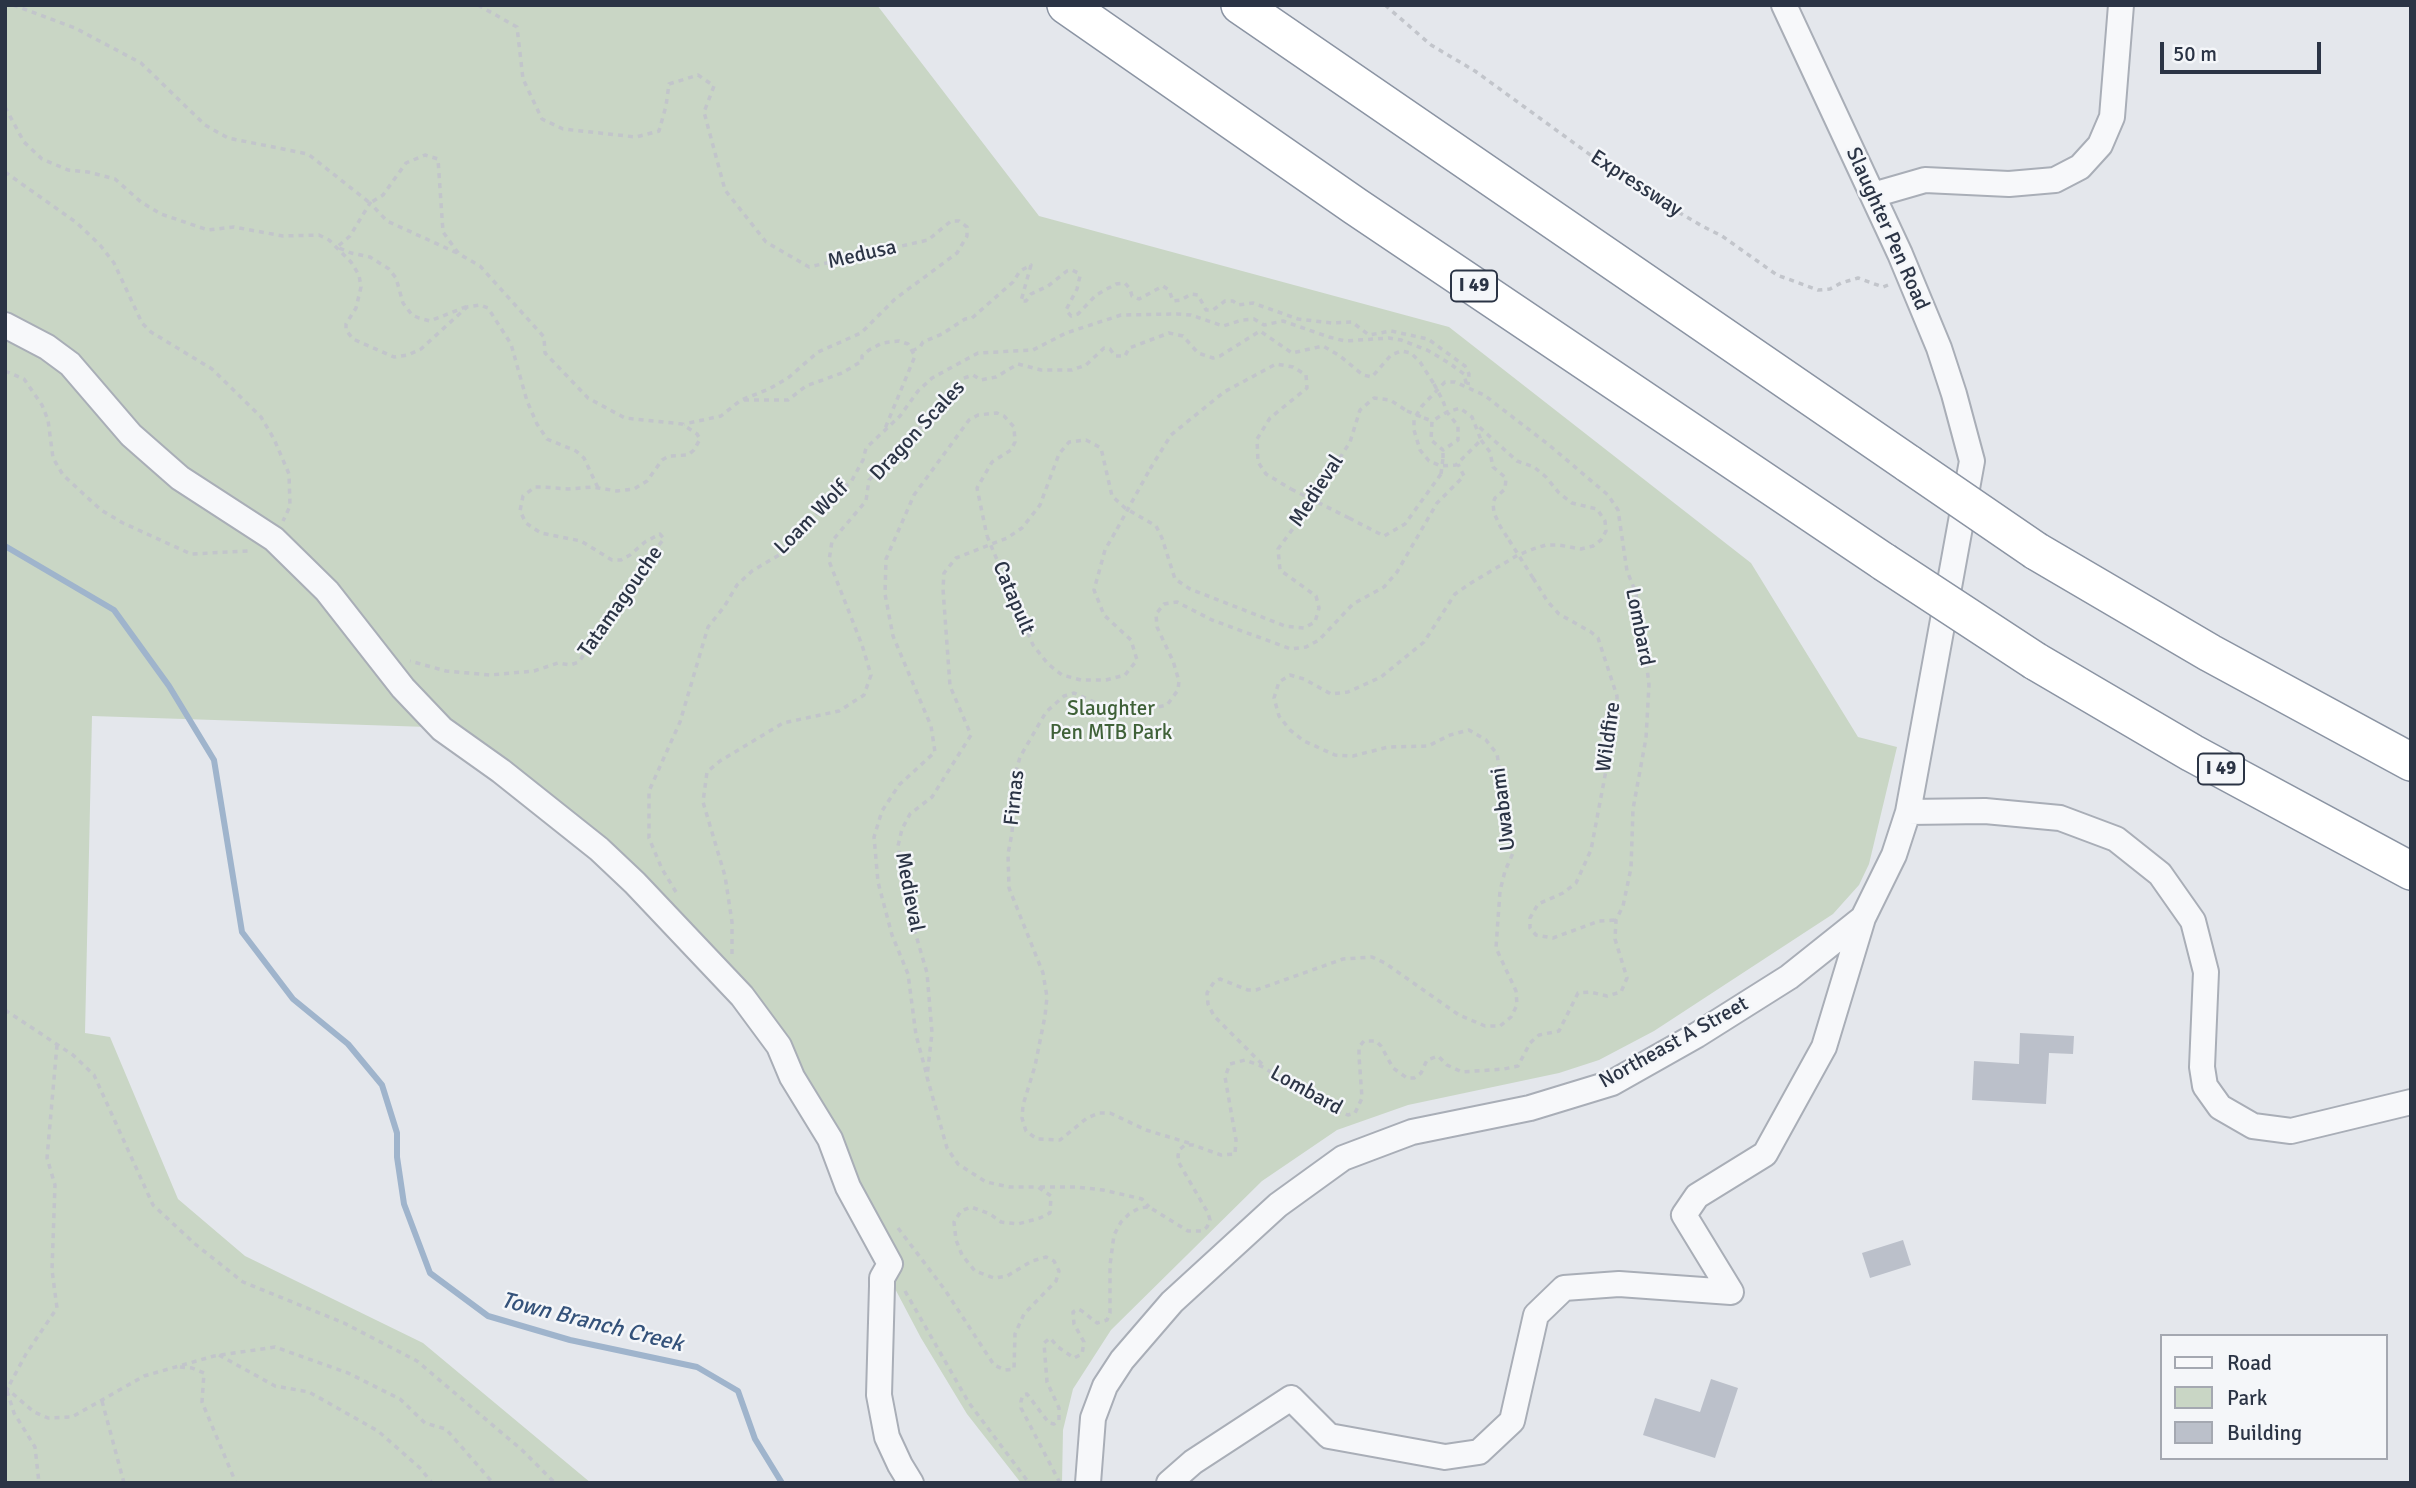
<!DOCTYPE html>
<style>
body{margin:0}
#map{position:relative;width:2416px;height:1488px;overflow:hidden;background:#e4e7ec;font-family:Signika,sans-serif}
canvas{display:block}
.frame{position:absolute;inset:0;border:7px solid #2b3445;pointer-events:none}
.legend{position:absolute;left:2160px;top:1334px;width:228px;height:126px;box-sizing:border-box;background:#f4f6f9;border:2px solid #a4a8b1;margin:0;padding:9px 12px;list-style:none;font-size:21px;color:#2b3445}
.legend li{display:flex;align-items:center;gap:14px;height:35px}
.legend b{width:35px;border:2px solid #a4a8b1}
.scale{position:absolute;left:2160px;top:42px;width:161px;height:32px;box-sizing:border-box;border:4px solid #2b3445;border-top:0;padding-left:9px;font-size:21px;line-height:24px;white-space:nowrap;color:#2b3445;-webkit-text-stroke:5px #f4f6f9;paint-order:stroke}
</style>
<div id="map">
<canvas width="2416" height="1488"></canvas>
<div class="frame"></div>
<ul class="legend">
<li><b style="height:9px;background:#f7f8fa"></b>Road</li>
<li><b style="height:19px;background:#c9d6c5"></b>Park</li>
<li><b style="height:19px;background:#bbc0ca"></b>Building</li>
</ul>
<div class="scale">50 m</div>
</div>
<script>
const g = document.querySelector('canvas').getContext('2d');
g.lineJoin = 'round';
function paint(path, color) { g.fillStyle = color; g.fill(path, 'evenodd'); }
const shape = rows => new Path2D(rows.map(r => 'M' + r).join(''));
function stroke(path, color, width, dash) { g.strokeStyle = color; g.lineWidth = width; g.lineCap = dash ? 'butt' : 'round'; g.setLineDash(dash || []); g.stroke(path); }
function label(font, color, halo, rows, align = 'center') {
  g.font = font + ' Signika,sans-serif'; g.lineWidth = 5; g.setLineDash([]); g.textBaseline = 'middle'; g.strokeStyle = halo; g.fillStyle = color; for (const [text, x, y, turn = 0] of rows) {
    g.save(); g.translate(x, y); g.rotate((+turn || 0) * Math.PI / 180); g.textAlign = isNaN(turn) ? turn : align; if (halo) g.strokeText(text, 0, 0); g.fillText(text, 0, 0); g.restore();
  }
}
paint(shape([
 [5,5,877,5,1039,216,1449,327,1751,563,1858,737,1897,747,1869,864,1859,885,1833,914,1654,1031,1599,1060,1559,1073,1408,1105,1337,1130,1262,1181,1111,1330,1073,1389,1063,1430,1062,1483,1021,1483,967,1414,921,1338,863,1228,774,1051,627,881,428,727,92,716,85,1033,110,1037,178,1199,245,1256,423,1343,591,1483,5,1483]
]), '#c9d6c5');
stroke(shape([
 [5,546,114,610,169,686,214,760,242,932,293,999,348,1044,382,1085,397,1133,397,1157,404,1204,430,1273,488,1316,570,1340,697,1367,738,1391,755,1439,782,1483]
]), '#9fb4cc', 6);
paint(shape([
 [2020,1033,2074,1036,2073,1054,2049,1053,2046,1104,1972,1100,1974,1061,2019,1064],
 [1903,1240,1911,1265,1870,1278,1862,1253],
 [1711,1379,1738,1388,1715,1458,1643,1435,1655,1398,1700,1412]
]), '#bbc0ca');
const minor = shape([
 [1873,195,1925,180,2009,184,2055,180,2080,167,2100,145,2112,117,2121,5],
 [5,325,47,347,70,364,131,435,180,478,274,539,327,591,403,688,442,729,501,771,599,849,635,883,742,996,779,1046,792,1077,830,1139,848,1187,890,1264,882,1278,882,1286,879,1395,887,1437,900,1465,911,1483],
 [1908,812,1985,811,2060,818,2116,839,2160,874,2193,921,2206,972,2202,1067,2205,1086,2220,1107,2253,1126,2291,1131,2411,1102],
 [1088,1483,1093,1418,1105,1386,1122,1360,1172,1302,1278,1205,1343,1158,1412,1132,1530,1108,1612,1083,1697,1035,1789,977,1863,918,1894,855,1908,812,1972,461,1954,394,1939,348,1900,254,1784,5],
 [1169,1483,1193,1462,1291,1398,1329,1436,1445,1457,1479,1452,1512,1421,1536,1315,1564,1288,1619,1284,1731,1292,1684,1215,1697,1196,1765,1154,1824,1047,1863,918]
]);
const highway = shape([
 [1066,5,1355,206,1884,562],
 [1240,5,1909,464],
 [2036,551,2210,653,2411,762],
 [2035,661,2192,753,2411,871]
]);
stroke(minor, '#a9aeb7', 28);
stroke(highway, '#8b94a3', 40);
stroke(shape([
 [13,5,75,28,141,63,205,125,228,138,308,154,370,203,383,195,406,163,425,155,438,159,443,232,459,254,480,266,544,337,545,353,588,398,625,418,682,424,697,434,700,439,694,450,688,455,669,456,662,460,647,481,634,489,617,491,593,487,568,489,543,487,535,487,523,496,520,511,526,523,533,528,541,533,581,541,612,560,621,560,630,555,645,542,660,534,664,539,637,571,626,600,598,632,579,662,570,665,558,663,534,671,490,675,446,671,410,661],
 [332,5,339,5],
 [433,5,436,5],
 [478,5,517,27,523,79,542,119,563,129,636,137,659,131,666,106,669,84,698,75,714,86,704,112,725,190,766,242,809,267,928,240,951,221,959,221,967,227,967,236,957,253,895,299,861,333,818,352,788,378,769,389,741,400,721,416,684,424],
 [1385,5,1431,45,1475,71,1629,183,1702,226,1722,236,1777,275,1818,290,1830,289,1841,283,1858,278,1883,287,1888,285],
 [5,107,24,142,42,159,68,170,88,172,115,179,141,202,161,214,208,230,234,227,283,236,319,235,329,240,351,262,359,275,361,287,356,308,346,324,346,330,353,339,394,357,408,355,421,349,467,307,480,305,488,308,511,344,527,401,537,424,547,439,576,451,584,458,598,488],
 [5,172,77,223,100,245,114,263,142,323,151,332,212,369,261,417,274,439,289,474,290,506,283,521],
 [457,253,387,221,370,203,350,236,337,247,351,253,370,257,389,269,396,278,403,303,412,315,419,318,430,321,468,306],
 [912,351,920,347,923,342,942,334,965,319,972,318,1013,282,1020,271,1031,265,1021,301,1026,301,1031,294,1048,286,1067,271,1072,270,1078,273,1080,276,1077,289,1066,310,1071,316,1078,314,1096,295,1116,284,1125,283,1130,289,1132,296,1139,299,1163,286,1169,290,1173,301,1181,300,1191,294,1198,295,1206,310,1213,310,1225,301,1233,301,1238,305,1253,303,1298,319,1332,323,1352,322,1369,335,1391,331,1428,339,1465,366,1469,374,1468,385],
 [5,371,24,379,42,405,48,420,53,458,63,475,101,510,123,523,191,554,248,551],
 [744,400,788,400,806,386,842,373,862,361,862,356,869,350,882,343,899,341,908,344,915,356,884,431],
 [1424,418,1432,421],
 [1481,440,1490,452,1493,467,1506,478,1505,489,1495,498,1493,503,1494,513,1500,526,1509,540],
 [1443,458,1443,450],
 [1150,469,1171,435,1224,392,1276,364,1293,367,1306,375,1307,388,1270,418,1257,439,1258,462,1266,474,1291,489],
 [1349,518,1384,536,1405,524,1441,474],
 [1533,578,1548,602,1559,614,1591,632,1598,638,1617,696,1617,712,1591,850,1576,883,1563,893,1538,904,1530,918,1530,928,1536,935,1553,938,1599,921,1616,920],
 [1016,605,1033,645,1048,664,1062,675,1081,680,1106,680,1125,675,1137,660,1131,640,1104,615,1094,590,1105,550,1117,529],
 [676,892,662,869,649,838,649,791,680,722,708,627,724,607,737,585,752,571,779,555,811,522,822,506,851,482,863,460,866,448,900,416,918,391,932,378,978,353,1033,350,1066,333,1121,315,1177,314,1191,315,1223,326,1242,320,1254,319,1264,325,1283,321,1329,337,1345,341,1389,338,1401,340,1427,350,1449,363,1464,374,1467,387],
 [732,954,732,922,725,876,703,802,707,772,720,761,783,723,839,711,864,695,871,675,862,645,829,561,832,541,866,501,869,480,913,436,961,379,973,375,981,380,996,377,1018,364,1041,370,1072,370,1086,365,1104,348,1110,349,1115,356,1125,356,1129,348,1169,333,1183,336,1198,353,1213,358,1220,356,1260,331,1292,353,1323,346,1340,356,1363,375,1372,377,1391,355,1401,351,1411,353,1420,362,1434,384],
 [5,1010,73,1055,94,1075,153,1205,195,1244,243,1282,344,1323,417,1361,522,1450,555,1483],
 [1262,1064,1214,1016,1208,1004,1207,993,1214,982,1220,979,1248,990,1256,990,1343,959,1372,957,1385,963,1459,1015,1485,1026,1500,1026,1511,1017,1517,1005,1516,991,1496,948,1500,891,1505,871,1513,853,1497,754,1486,740,1469,730,1450,735,1428,746,1388,747,1353,756,1335,755,1304,741,1290,730,1279,716,1274,698,1279,682,1290,675,1304,679,1331,694,1348,692,1381,677,1424,642,1455,594,1471,583,1518,555,1533,549,1546,545,1559,545,1581,549,1593,546,1601,540,1606,531,1605,521,1597,509,1572,503,1559,493,1546,477,1534,467,1517,461,1477,425],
 [926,1072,916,1035,908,974,892,935,878,882,874,837,882,811,899,785,935,752,931,726,893,636,885,594,886,559,914,495,969,420,978,415,997,413,1004,416,1014,427,1015,442,1011,450,992,462,977,488,987,536],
 [1189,1143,1146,1130,1110,1113,1099,1113,1087,1118,1060,1140,1037,1139,1026,1131,1022,1118,1023,1105,1035,1066,1045,1016,1047,997,1043,973,1009,888,1008,854,1012,833,1016,771,1020,757,1046,712,1064,696,1074,693,1105,707,1158,707,1167,705,1178,690,1179,681,1173,661,1157,627,1156,614,1164,604,1177,602,1212,620,1291,649,1306,647,1319,640,1353,604,1384,587,1397,572,1437,503,1464,476,1458,464],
 [1040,1187,1076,1187,1103,1190,1142,1199,1149,1207],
 [898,1228,945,1290,994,1365,1005,1370,1014,1369,1015,1334,1024,1314,1056,1281,1059,1271,1054,1261,1046,1257,1032,1261,1007,1276,994,1278,975,1271,962,1255,956,1240,954,1222,961,1211,971,1207,990,1214,1001,1222,1018,1224,1040,1218,1050,1213,1051,1196,1038,1187,1010,1187,986,1182,958,1164,947,1148,927,1077,932,1033,927,973,908,908,898,846,902,829,910,814,932,797,971,735,950,686,943,589,944,573,956,558,1007,538,1022,528,1040,505,1059,454,1069,442,1086,440,1101,448,1112,496,1125,508,1156,526,1162,538,1175,579,1190,589,1285,626,1304,628,1315,622,1319,608,1316,596,1280,570,1278,549,1308,508,1350,442,1360,410,1374,398,1390,400,1407,411],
 [905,1291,969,1403,1029,1483],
 [219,1355,275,1386,309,1392,378,1431,420,1468,432,1483],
 [180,1367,192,1368,204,1373,202,1402,236,1483],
 [5,1387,34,1412,48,1418,72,1417,144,1376,214,1356,275,1347,348,1373,400,1399,425,1423,446,1429,493,1483],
 [7,1391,14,1413,35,1447,39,1483],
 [5,1393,26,1354,57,1308,52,1270,55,1185,47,1158,57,1045],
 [102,1401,124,1483],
 [1060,1483,1021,1408,1021,1401,1023,1395,1027,1394,1049,1423,1054,1424,1059,1420,1059,1408,1047,1382,1044,1343,1050,1338,1058,1347,1074,1358,1082,1354,1084,1342,1074,1324,1073,1312,1078,1309,1082,1311,1097,1323,1107,1320,1110,1313,1110,1265,1114,1235,1121,1222,1129,1214,1139,1208,1149,1207,1188,1231,1202,1231,1207,1227,1210,1220,1208,1213,1179,1163,1178,1156,1179,1150,1185,1145,1193,1145,1221,1155,1235,1154,1236,1140,1225,1077,1230,1064,1245,1060,1261,1066,1333,1109,1348,1115,1355,1113,1362,1098,1359,1056,1359,1047,1364,1041,1376,1041,1381,1046,1393,1068,1407,1078,1414,1078,1421,1073,1427,1060,1438,1056,1447,1065,1462,1072,1504,1069,1518,1066,1530,1043,1539,1035,1559,1031,1578,993,1590,992,1607,996,1621,992,1627,978,1615,939,1616,920,1623,906,1631,868,1633,809,1646,738,1649,685,1646,659,1639,630,1636,593,1627,571,1618,510,1608,495,1549,445,1484,395,1455,382,1445,382,1422,406,1414,419,1414,430,1420,450,1429,461,1441,466,1456,465,1481,440,1472,417,1460,408,1447,412,1432,421,1431,440,1443,450,1458,440,1458,426,1447,412,1443,401]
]), '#c2c5cb', 3.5, [5, 5]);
stroke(minor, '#f7f8fa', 24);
stroke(highway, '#fff', 37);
const highwayBridge = shape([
 [1909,464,2036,551],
 [1884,562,2035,661]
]);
stroke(highwayBridge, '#8b94a3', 40, []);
stroke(shape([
 [1434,384,1443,401],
 [1407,411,1424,418],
 [1441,474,1443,458],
 [1291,489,1349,518],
 [1117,529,1150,469],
 [987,536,1016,605],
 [1509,540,1533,578]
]), '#c2c5cb', 3.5, [5, 5]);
stroke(highwayBridge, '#fff', 37);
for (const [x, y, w] of [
 [1474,286,46],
 [2221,769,46]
]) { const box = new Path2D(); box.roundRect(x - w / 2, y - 15.5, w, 31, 5); g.fillStyle = '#f4f6f9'; g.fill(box); stroke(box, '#2b3445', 2); }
label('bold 19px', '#2b3445', null, [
 ["I 49",1474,286],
 ["I 49",2221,769]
]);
label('21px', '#2b3445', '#f4f6f9', [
 ["Expressway",1636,184,33],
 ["Slaughter Pen Road",1887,229,66],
 ["Medusa",862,255,-13],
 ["Dragon Scales",918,431,-47],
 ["Medieval",1317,491,-57],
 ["Loam Wolf",812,518,-45],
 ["Catapult",1013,598,67],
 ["Tatamagouche",621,602,-55],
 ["Lombard",1639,627,79],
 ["Wildfire",1609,737,-82],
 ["Firnas",1015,798,-84],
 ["Uwabami",1504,809,-97],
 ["Medieval",909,892,79],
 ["Northeast A Street",1674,1043,-29],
 ["Lombard",1306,1091,29]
]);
label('21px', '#3f6138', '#f4f6f9', [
 ["Slaughter",1111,709],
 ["Pen MTB Park",1111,733]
]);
label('italic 23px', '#34527a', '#f4f6f9', [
 ["Town Branch Creek",592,1323,14]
]);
</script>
